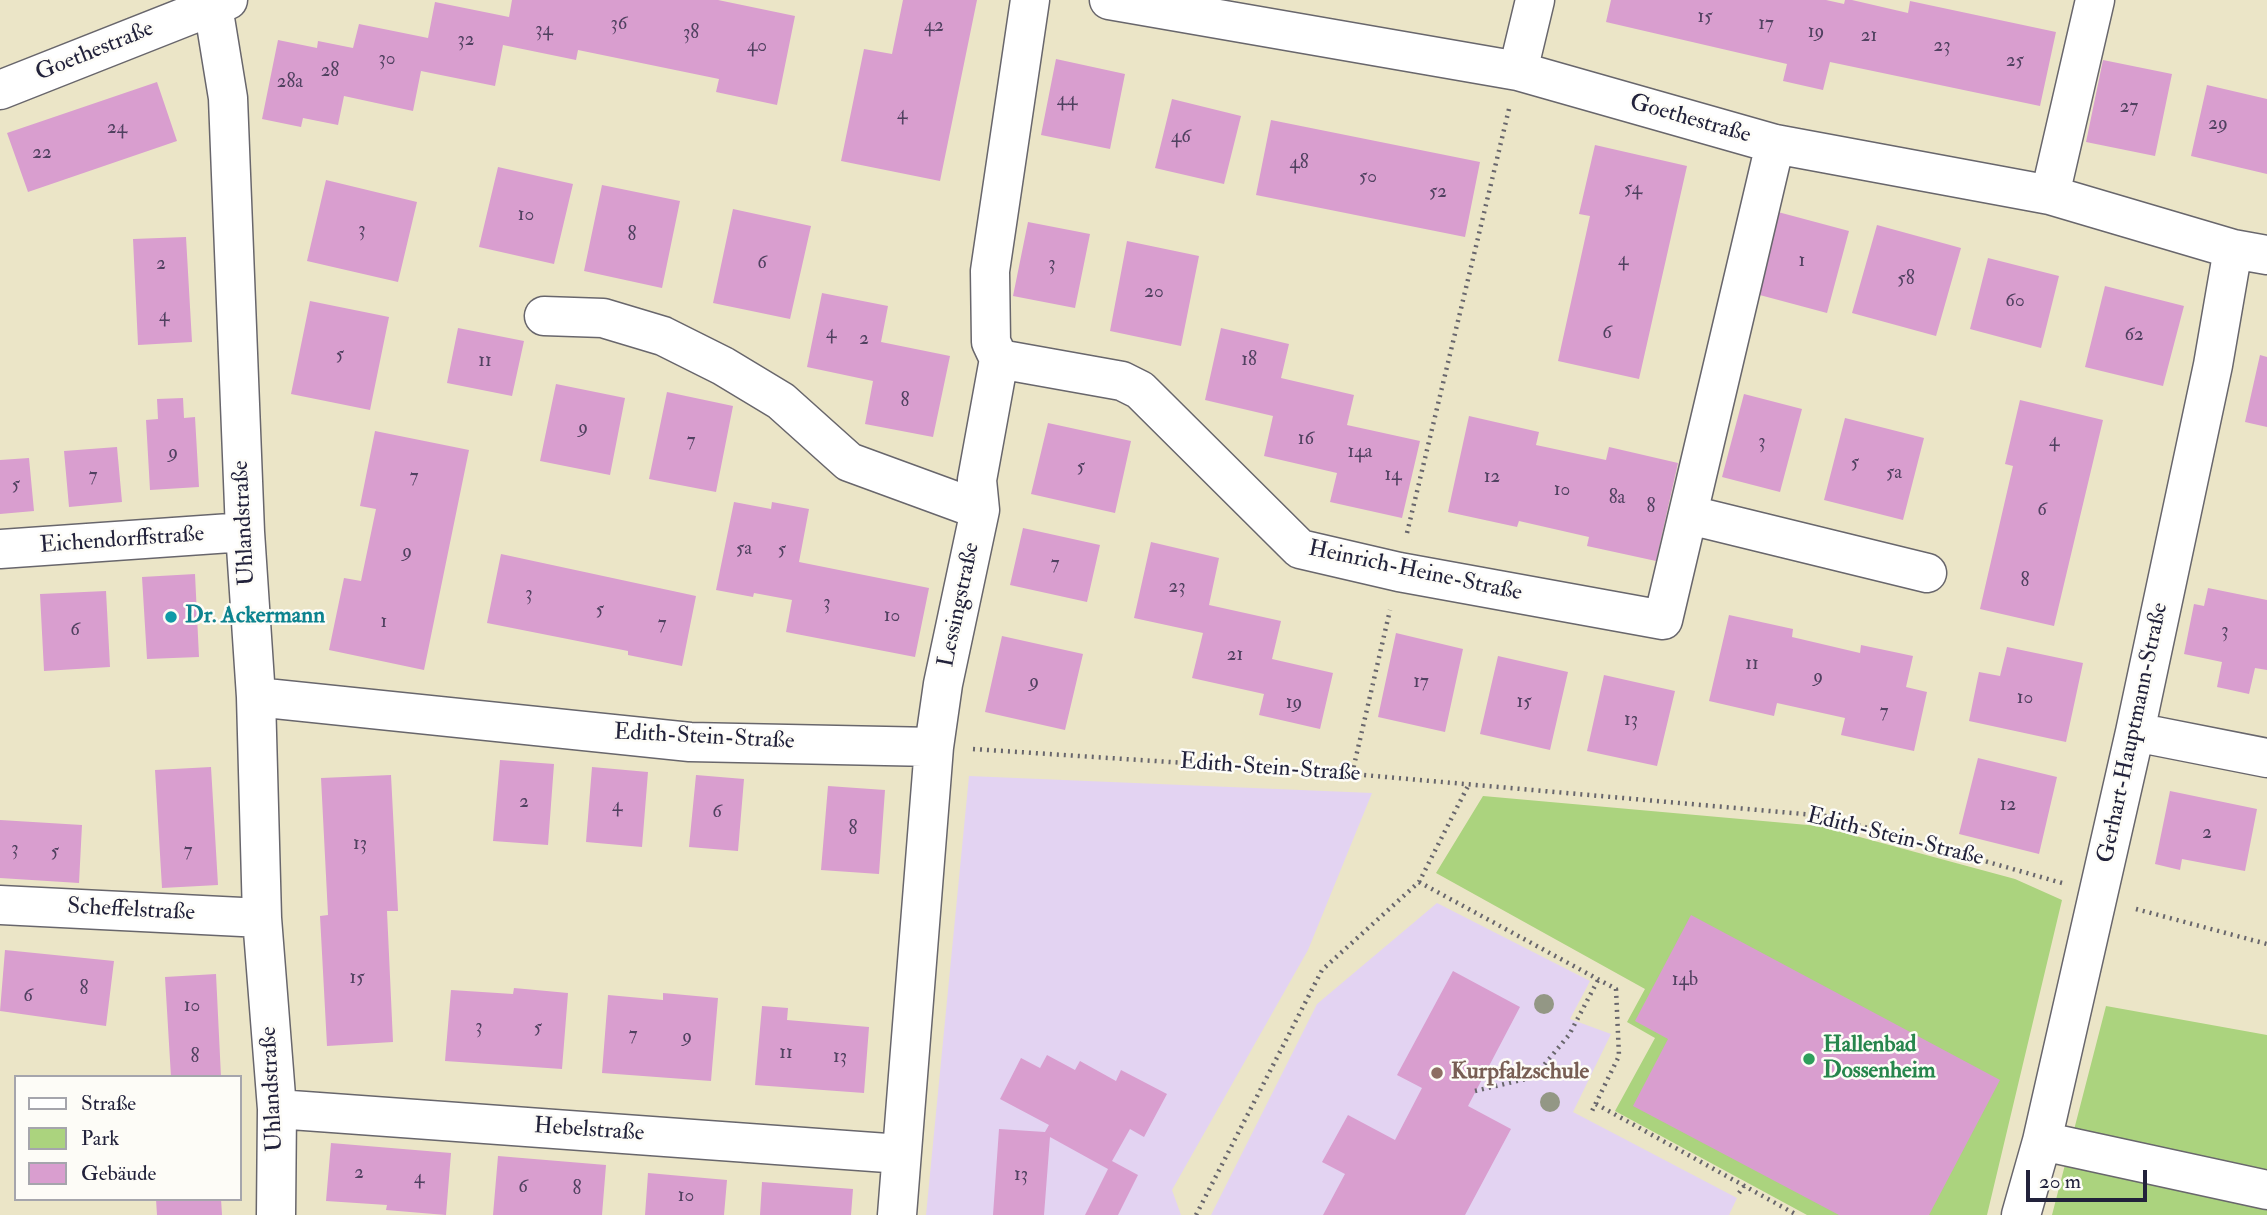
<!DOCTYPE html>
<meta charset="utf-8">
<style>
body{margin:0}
#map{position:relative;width:2267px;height:1215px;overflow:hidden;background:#ebe5c7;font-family:"IM FELL Double Pica",serif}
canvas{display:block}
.legend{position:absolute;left:14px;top:1075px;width:228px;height:126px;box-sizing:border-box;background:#fdfcf7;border:2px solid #a5a5ac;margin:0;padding:9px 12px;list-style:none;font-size:21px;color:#22223b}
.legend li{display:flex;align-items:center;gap:14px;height:35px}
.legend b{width:35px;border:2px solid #a5a5ac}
.scale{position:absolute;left:2026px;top:1170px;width:121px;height:32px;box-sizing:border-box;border:4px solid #22223b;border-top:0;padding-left:9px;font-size:21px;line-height:24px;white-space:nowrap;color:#22223b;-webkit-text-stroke:5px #fdfcf7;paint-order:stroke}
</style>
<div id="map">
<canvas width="2267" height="1215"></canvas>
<ul class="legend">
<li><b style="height:9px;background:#fff"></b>Straße</li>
<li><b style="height:19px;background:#abd37e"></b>Park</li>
<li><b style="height:19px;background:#d99ecf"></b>Gebäude</li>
</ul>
<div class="scale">20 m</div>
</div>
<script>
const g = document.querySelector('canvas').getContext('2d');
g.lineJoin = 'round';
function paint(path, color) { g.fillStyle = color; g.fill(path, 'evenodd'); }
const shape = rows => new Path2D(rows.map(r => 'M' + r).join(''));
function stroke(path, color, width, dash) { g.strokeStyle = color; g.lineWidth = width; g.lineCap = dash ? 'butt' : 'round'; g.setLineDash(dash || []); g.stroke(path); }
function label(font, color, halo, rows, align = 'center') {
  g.font = font + ' "IM FELL Double Pica",serif'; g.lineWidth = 5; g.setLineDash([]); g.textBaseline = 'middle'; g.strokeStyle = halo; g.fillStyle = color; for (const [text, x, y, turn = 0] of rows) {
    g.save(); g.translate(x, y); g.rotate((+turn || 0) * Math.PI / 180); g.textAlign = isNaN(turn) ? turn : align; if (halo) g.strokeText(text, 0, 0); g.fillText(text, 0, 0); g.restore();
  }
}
paint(shape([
 [969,776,1372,793,1308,950,1172,1190,1181,1215,926,1215],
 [1437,903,1590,981,1570,1019,1611,1034,1573,1112,1737,1198,1729,1215,1211,1215,1317,1004]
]), '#e3d3f2');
paint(shape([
 [1483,796,1819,826,2015,879,2062,900,1987,1215,1807,1215,1615,1111,1655,1038,1627,1022,1645,989,1436,873],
 [2106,1006,2267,1035,2267,1215,2052,1215]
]), '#abd37e');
paint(shape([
 [512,0,718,0,795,16,777,105,716,92,719,79,578,50,576,60,503,45,495,86,421,71,413,111,344,96,338,125,303,118,301,127,262,119,278,40,317,48,318,41,353,48,359,24,428,38,435,2,509,17],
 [903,0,977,0,940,181,841,161,864,49,892,54],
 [1611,0,1826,0,1844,4,1845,0,1852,0,1908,13,1910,1,2056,32,2040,106,1830,62,1823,90,1783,81,1787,64,1606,22],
 [1056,59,1125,74,1110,149,1041,135],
 [2103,60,2172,74,2155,156,2086,142],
 [157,82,177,141,28,192,7,133],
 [2207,85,2267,99,2267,174,2191,156],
 [1172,99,1241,116,1224,184,1155,168],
 [1271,120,1480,162,1465,237,1256,195],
 [1595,145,1687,166,1639,379,1558,361,1590,216,1579,214],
 [498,167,573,184,554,264,479,247],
 [326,180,417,202,398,282,307,261],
 [602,185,680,201,662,288,584,271],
 [733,209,811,226,790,319,713,303],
 [1778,212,1849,231,1827,313,1756,294],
 [1028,222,1090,234,1075,308,1013,296],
 [1877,225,1961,248,1936,336,1852,313],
 [186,237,192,342,138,345,133,239],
 [1127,241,1199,256,1181,346,1110,331],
 [1988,258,2059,276,2041,348,1970,329],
 [2105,286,2184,306,2163,386,2085,367],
 [822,293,888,306,881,342,950,356,933,437,865,424,873,381,807,367],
 [310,301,389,317,370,410,291,394],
 [458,328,524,341,512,396,447,383],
 [1221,328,1289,344,1281,378,1354,395,1347,425,1420,441,1402,518,1330,502,1337,473,1264,456,1273,416,1205,400],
 [2260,355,2267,357,2267,427,2245,422],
 [556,384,625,398,610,475,540,461],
 [667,392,733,406,716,492,649,479],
 [1744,394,1802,409,1780,492,1722,477],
 [183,398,184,418,195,417,199,487,150,490,146,420,158,419,157,399],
 [2020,400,2103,420,2054,626,1980,609,2013,466,2005,464],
 [1469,416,1539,432,1536,445,1606,460,1609,447,1678,463,1656,561,1587,546,1589,537,1519,521,1517,527,1448,512],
 [1845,418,1924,438,1903,520,1824,500],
 [1048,423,1131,441,1115,513,1031,494],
 [375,431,469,450,424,670,329,650,344,578,361,581,376,509,360,506],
 [117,447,122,502,69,507,64,451],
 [29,458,34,511,0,514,0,460],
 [734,502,771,509,772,502,809,509,799,562,929,588,915,657,786,632,792,600,754,593,753,597,716,590],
 [1023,528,1100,545,1087,602,1010,585],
 [1151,542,1219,558,1209,605,1281,621,1272,659,1333,673,1320,729,1259,715,1264,694,1192,678,1203,633,1134,618],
 [501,554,696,596,682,666,628,655,628,651,487,623],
 [195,574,199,657,147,659,142,577],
 [2208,588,2267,600,2267,670,2255,668,2249,694,2217,687,2222,662,2184,654,2194,604,2204,606],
 [106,591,110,667,44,671,40,594],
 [1729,615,1793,629,1792,637,1860,653,1861,645,1913,656,1906,687,1927,692,1914,751,1841,735,1845,718,1777,703,1774,716,1709,701],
 [1396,633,1463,649,1445,732,1378,717],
 [1002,636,1083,654,1065,730,985,712],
 [2007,647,2083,663,2066,742,1969,721,1979,672,2000,676],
 [1498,656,1568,672,1550,750,1480,734],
 [1604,675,1675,691,1657,766,1587,751],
 [1978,758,2057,777,2039,854,1959,834],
 [500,760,554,764,548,845,493,841],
 [211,767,218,885,162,888,155,770],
 [592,767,648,772,642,847,586,842],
 [391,775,398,911,387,911,393,1042,327,1046,320,916,328,915,321,778],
 [696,775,744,779,738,851,689,847],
 [828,786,885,790,879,874,821,870],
 [2170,791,2257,809,2245,871,2182,859,2180,870,2155,864],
 [0,820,82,825,79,883,0,878],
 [1691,915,2000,1080,1929,1215,1839,1215,1633,1106,1668,1039,1635,1021],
 [5,950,114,961,106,1026,0,1011],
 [1453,971,1520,1007,1468,1106,1511,1129,1465,1215,1323,1215,1345,1174,1322,1162,1348,1115,1395,1140,1422,1088,1397,1075],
 [216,974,221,1077,171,1077,165,977],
 [514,988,568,993,562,1069,445,1061,451,990,513,994],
 [663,993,718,998,711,1081,602,1073,608,995,663,1000],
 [762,1006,788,1008,787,1020,869,1027,864,1093,755,1085],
 [1047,1055,1075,1070,1080,1061,1116,1081,1121,1070,1167,1094,1144,1137,1130,1129,1112,1161,1138,1175,1118,1215,1085,1215,1108,1169,1050,1137,1044,1215,993,1215,999,1129,1045,1132,1049,1125,1000,1099,1021,1058,1040,1068],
 [331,1143,451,1153,446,1215,386,1210,387,1205,326,1201],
 [498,1156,606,1165,602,1215,493,1215],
 [648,1173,727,1180,724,1215,645,1215],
 [762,1182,853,1189,851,1215,760,1215],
 [156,1199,221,1199,222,1215,157,1215]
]), '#d99ecf');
const minor = shape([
 [212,0,228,98,245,532,256,697,262,918,277,1109,276,1215],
 [1109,0,1518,71,1775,144,2050,195,2233,249,2267,255],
 [1518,71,1535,0],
 [0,90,228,0],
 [2050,195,2095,0],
 [544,316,603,318,663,336,723,366,781,401,849,462,980,510],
 [999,359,1122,381,1140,390,1300,549,1399,572,1663,620,1775,144],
 [1690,515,1927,573],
 [0,549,245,532],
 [256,697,690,742,934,747],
 [2135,732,2267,758],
 [0,905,262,918],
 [277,1109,901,1154],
 [2042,1141,2267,1190],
 [897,1215,934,747,943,684,980,510,977,480,999,359,991,342,990,271,1030,0],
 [2021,1215,2042,1141,2135,732,2213,365,2233,249]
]);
stroke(minor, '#68666c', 41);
stroke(shape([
 [1407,533,1509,109],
 [973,749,1352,774,1826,816,2062,883],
 [1352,774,1390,610],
 [1419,882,1616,989,1619,1056,1592,1111],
 [2136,909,2267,944],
 [1475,1091,1534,1077,1569,1035,1598,980],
 [1596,1104,1797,1215],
 [1739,1193,1744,1186],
 [1196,1215,1322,970,1419,882,1469,784]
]), '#68666c', 4.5, [2, 5]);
stroke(minor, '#fff', 38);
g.fillStyle = '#939785';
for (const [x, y] of [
 [1544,1004],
 [1550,1102]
]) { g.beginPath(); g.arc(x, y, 10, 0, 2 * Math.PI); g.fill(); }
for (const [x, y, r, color] of [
 [171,617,7,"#0f9aa8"],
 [1809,1059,7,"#2e9e5b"],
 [1437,1073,7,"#8d6e63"]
]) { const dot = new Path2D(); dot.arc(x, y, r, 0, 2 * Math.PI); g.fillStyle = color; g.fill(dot); stroke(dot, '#fdfcf7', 2.5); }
label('19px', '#504160', null, [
 ["15",1705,18],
 ["36",619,25],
 ["17",1766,25],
 ["42",934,27],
 ["34",544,31],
 ["19",1816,33],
 ["38",691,34],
 ["21",1869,37],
 ["32",466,41],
 ["40",757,47],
 ["23",1942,47],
 ["30",387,60],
 ["25",2015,62],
 ["28",330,72],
 ["28a",290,83],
 ["44",1067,101],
 ["27",2129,108],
 ["4",902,115],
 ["29",2218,125],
 ["24",117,129],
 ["46",1181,138],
 ["22",42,154],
 ["48",1299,164],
 ["50",1368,178],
 ["54",1633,190],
 ["52",1438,193],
 ["10",526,216],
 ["3",362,231],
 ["8",632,236],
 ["4",1623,261],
 ["1",1802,262],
 ["6",762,264],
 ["2",161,265],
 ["3",1052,265],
 ["58",1906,280],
 ["20",1154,293],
 ["60",2015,302],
 ["4",164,317],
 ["4",831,334],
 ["6",1607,334],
 ["62",2134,336],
 ["2",864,340],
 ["5",340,356],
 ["18",1249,361],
 ["11",485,362],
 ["8",905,402],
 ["9",583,429],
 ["16",1306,440],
 ["7",691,442],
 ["4",2054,442],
 ["3",1762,443],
 ["14a",1360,453],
 ["9",173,454],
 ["5",1855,464],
 ["5",1081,468],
 ["5a",1894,474],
 ["14",1393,476],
 ["7",93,477],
 ["7",414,478],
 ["12",1492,478],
 ["5",16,486],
 ["10",1562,491],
 ["8a",1617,499],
 ["8",1651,508],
 ["6",2042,511],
 ["5a",744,550],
 ["5",782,551],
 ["9",407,553],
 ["7",1055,565],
 ["8",2025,582],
 ["23",1177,588],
 ["3",529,595],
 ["3",827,604],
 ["5",600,611],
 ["10",892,617],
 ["1",384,623],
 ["7",662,625],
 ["6",75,631],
 ["3",2225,632],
 ["21",1235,656],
 ["11",1752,665],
 ["9",1818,678],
 ["9",1034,683],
 ["17",1421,683],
 ["10",2025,699],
 ["15",1524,703],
 ["19",1294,704],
 ["7",1884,713],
 ["13",1631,721],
 ["2",524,803],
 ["12",2008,806],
 ["4",617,807],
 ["6",717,813],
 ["8",853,830],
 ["2",2207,834],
 ["13",360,845],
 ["3",15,850],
 ["7",188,852],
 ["5",55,853],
 ["15",357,979],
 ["14b",1685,981],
 ["8",84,990],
 ["6",28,997],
 ["10",192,1007],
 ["3",479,1028],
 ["5",538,1029],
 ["7",633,1036],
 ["9",687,1038],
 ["11",786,1054],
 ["8",195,1058],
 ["13",840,1058],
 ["2",359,1174],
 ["13",1021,1176],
 ["4",419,1179],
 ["6",523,1188],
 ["8",577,1190],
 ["10",686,1197]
]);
label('23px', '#22223b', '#fdfcf7', [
 ["Goethestraße",95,52,-22],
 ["Goethestraße",1690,120,16],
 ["Uhlandstraße",245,523,-93],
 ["Eichendorffstraße",122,541,-4],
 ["Heinrich-Heine-Straße",1415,572,12],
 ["Lessingstraße",960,605,-78],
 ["Gerhart-Hauptmann-Straße",2134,733,-78],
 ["Edith-Stein-Straße",704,738,3],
 ["Edith-Stein-Straße",1270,769,4],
 ["Edith-Stein-Straße",1895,838,14],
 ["Scheffelstraße",131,911,3],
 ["Uhlandstraße",273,1089,-93],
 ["Hebelstraße",589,1131,4]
]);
label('bold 23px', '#0d838f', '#fdfcf7', [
 ["Dr. Ackermann",185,617]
], 'left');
label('bold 23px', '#27864d', '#fdfcf7', [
 ["Hallenbad",1823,1046],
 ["Dossenheim",1823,1072]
], 'left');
label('bold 23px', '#785e54', '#fdfcf7', [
 ["Kurpfalzschule",1451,1073]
], 'left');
</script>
